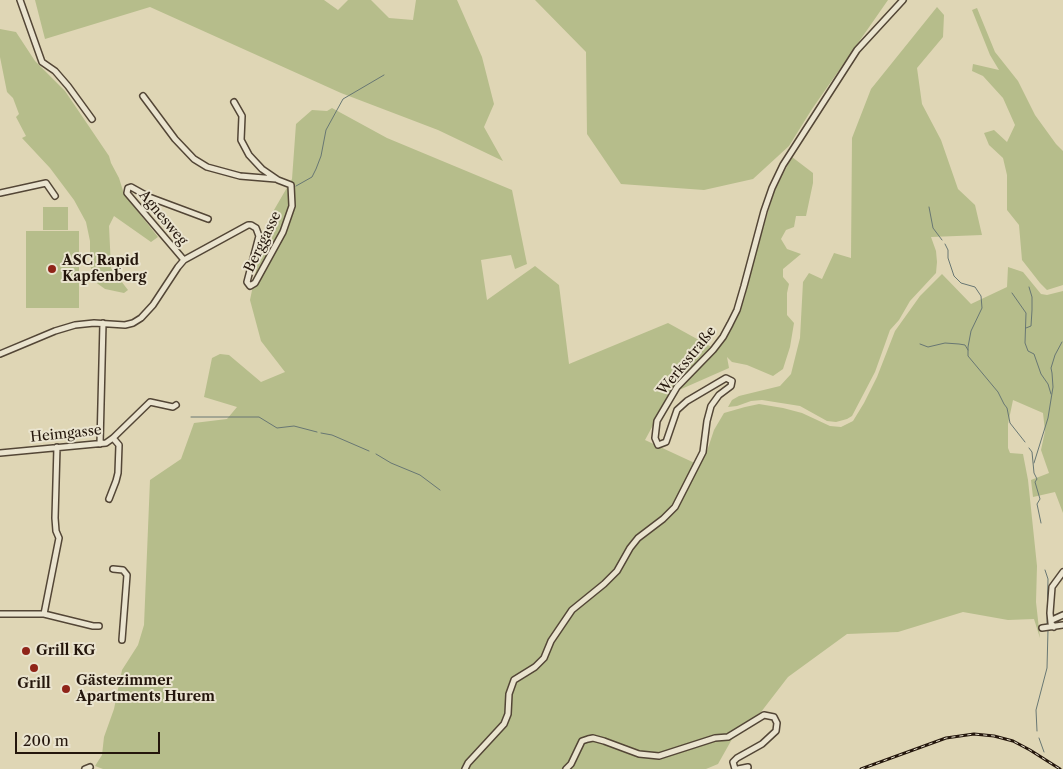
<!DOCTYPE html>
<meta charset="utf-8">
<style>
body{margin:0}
#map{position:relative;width:1063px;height:769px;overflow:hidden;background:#dfd6b5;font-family:"Libre Caslon Text",serif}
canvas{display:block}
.scale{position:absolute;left:15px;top:732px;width:145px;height:22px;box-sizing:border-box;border:2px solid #24160c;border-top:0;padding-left:6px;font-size:15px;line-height:18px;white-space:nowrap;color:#24160c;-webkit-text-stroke:4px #eae4cf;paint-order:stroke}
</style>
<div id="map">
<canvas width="1063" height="769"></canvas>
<div class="scale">200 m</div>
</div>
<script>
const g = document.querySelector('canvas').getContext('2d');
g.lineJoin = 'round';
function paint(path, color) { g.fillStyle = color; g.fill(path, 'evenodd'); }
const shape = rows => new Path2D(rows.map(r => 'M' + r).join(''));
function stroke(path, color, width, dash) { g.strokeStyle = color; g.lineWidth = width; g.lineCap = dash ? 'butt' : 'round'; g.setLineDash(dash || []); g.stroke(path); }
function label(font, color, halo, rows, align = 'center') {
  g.font = font + ' "Libre Caslon Text",serif'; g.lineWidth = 4; g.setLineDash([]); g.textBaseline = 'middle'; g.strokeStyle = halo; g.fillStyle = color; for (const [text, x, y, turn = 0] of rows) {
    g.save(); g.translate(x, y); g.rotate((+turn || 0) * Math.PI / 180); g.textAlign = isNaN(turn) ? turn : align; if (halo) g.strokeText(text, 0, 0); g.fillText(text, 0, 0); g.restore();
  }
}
paint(shape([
 [35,0,324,0,338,10,348,0,371,0,389,18,413,20,416,0,457,0,482,57,494,104,484,127,503,161,438,130,341,93,150,7,45,39],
 [535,0,888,0,812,109,789,146,753,179,704,190,621,184,587,134,586,52],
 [937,7,944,15,943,37,917,68,922,104,941,140,958,189,975,205,982,235,931,237,936,251,937,262,936,273,910,301,899,320,890,330,875,372,852,416,847,419,836,422,827,421,800,406,762,400,751,401,737,406,728,407,732,400,739,396,780,386,791,374,800,338,803,282,809,273,822,279,834,253,851,258,852,138,871,89],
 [977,8,995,52,1018,81,1035,115,1056,144,1063,151,1063,285,1047,290,1040,283,1022,260,1019,225,1007,210,1007,175,1003,158,989,145,984,133,994,130,1007,142,1015,125,1003,98,983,76,972,71,973,64,999,70,990,55,972,10],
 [0,29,16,32,35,61,65,91,109,156,111,163,119,178,124,194,158,237,151,242,114,216,109,226,111,268,128,290,124,293,105,289,94,281,90,264,90,241,86,222,74,200,50,168,22,138,26,136,16,117,19,114,13,98,7,92,0,57],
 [332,108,387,138,512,190,527,264,515,269,511,255,481,260,487,300,535,266,559,285,569,364,668,323,717,350,719,348,735,322,745,297,750,271,775,189,792,157,813,173,813,183,806,216,796,216,794,227,786,230,781,239,787,249,801,254,783,269,783,277,789,284,787,293,787,315,794,323,790,347,783,369,773,376,747,365,732,362,727,357,729,368,670,394,645,440,699,465,707,451,714,430,724,413,745,407,759,404,783,408,802,413,830,426,841,427,853,421,864,403,877,377,895,331,920,296,942,274,971,304,1007,287,1008,267,1023,272,1041,294,1047,295,1063,291,1063,513,1055,492,1033,497,1031,480,1049,473,1041,450,1045,431,1043,413,1013,400,1008,424,1008,448,1010,453,1023,454,1028,480,1037,566,1036,602,1040,638,1034,619,1008,620,963,612,898,632,847,634,788,677,761,712,736,732,718,764,706,769,103,769,95,766,102,755,104,737,114,709,122,670,138,645,144,625,150,480,181,459,194,423,227,419,237,407,204,397,212,358,220,354,229,355,261,382,285,372,261,341,250,300,260,252,274,210,292,179,296,124,312,110,327,111],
 [43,207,68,207,68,230,43,230],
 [26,231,79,231,79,308,26,308]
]), '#b6bd8b');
stroke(shape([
 [296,186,312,177,316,169,321,156,326,130,343,99,384,75],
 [929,207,933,228,942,240],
 [945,244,948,250,948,258,954,276,961,283,975,287,981,296,982,308,971,331,968,347,968,356,998,392,1004,404,1007,408,1010,423,1025,442],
 [1012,293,1026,313,1025,343,1028,351,1034,354,1041,374,1048,384,1051,394],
 [1026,328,1031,326,1032,310,1032,297,1029,287],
 [920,344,928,347,945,343,959,344,965,345,968,350],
 [191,417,259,417,277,428,294,426,317,432],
 [321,433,332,435,369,451],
 [1029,448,1032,452,1034,473,1037,479,1035,482,1040,499,1037,504,1041,523],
 [376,454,391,463,420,475,440,490],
 [1034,463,1048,418,1053,387,1052,373,1051,368,1055,355,1062,342],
 [1045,570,1048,579,1047,626],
 [1037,731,1036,710,1047,668,1048,630],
 [1039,738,1044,752]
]), '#687773', 1);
const street = shape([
 [20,0,42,62,55,71,68,86,92,119],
 [143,96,175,139,194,159,207,167,240,176,276,179],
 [0,193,46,183,55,196],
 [184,260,127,193,128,188,131,187,149,197,208,219],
 [0,354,55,331,75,325,94,323,125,325,133,323,141,318,153,305,178,267,184,260,248,225,251,225,256,228,259,236,247,282,250,286,255,283,283,232,292,206,291,185,278,180,262,169,249,155,241,140,242,116,234,102],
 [100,444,103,323],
 [0,453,106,443,113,438,150,402,173,407,176,405],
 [109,499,116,481,118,473,119,445,113,438],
 [113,569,123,570,127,575,122,640],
 [0,614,44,614,93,626,99,626],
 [44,614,59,538,56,531,55,518,57,447],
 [1052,620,1063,615],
 [1054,627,1051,623,1050,613,1052,587,1063,572],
 [1042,628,1063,625],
 [85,769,90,767],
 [465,769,468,763,504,724,508,714,509,694,514,680,535,667,544,658,551,641,572,610,604,584,617,571,630,548,638,538,663,519,675,507,703,452,707,421,711,406,719,395,731,386,732,381,726,378,687,401,677,410,666,442,658,445,655,438,657,421,677,387,713,350,723,337,730,324,737,310,744,286,764,211,772,188,783,165,857,50,903,0],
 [566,769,571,764,582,741,588,739,593,738,604,741,639,754,659,756,715,738,728,737,764,715,774,717,777,723,776,731,762,744,737,758,733,762,735,769],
 [738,769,748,767]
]);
stroke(street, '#534636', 8);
stroke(street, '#eae4cf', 5);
const rail = shape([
 [861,769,946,738,974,734,994,736,1013,741,1030,750,1060,769]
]);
stroke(rail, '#24160c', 3);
stroke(rail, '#eae4cf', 1, [4]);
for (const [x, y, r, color] of [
 [52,269,5,"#8f2418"],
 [26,651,5,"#8f2418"],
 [34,668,5,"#8f2418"],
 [66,689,5,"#8f2418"]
]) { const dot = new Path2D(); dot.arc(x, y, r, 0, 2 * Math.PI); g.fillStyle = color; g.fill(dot); stroke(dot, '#eae4cf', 2); }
label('14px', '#24160c', '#eae4cf', [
 ["Agnesweg",163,218,50],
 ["Berggasse",263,242,-64],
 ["Werksstraße",687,361,-51],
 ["Heimgasse",66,434,-6]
]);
label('bold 14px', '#24160c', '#eae4cf', [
 ["ASC Rapid",62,261],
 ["Kapfenberg",62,277],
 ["Grill KG",36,651],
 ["Gästezimmer",76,681],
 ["Apartments Hurem",76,697],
 ["Grill",34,684,"center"]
], 'left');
</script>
